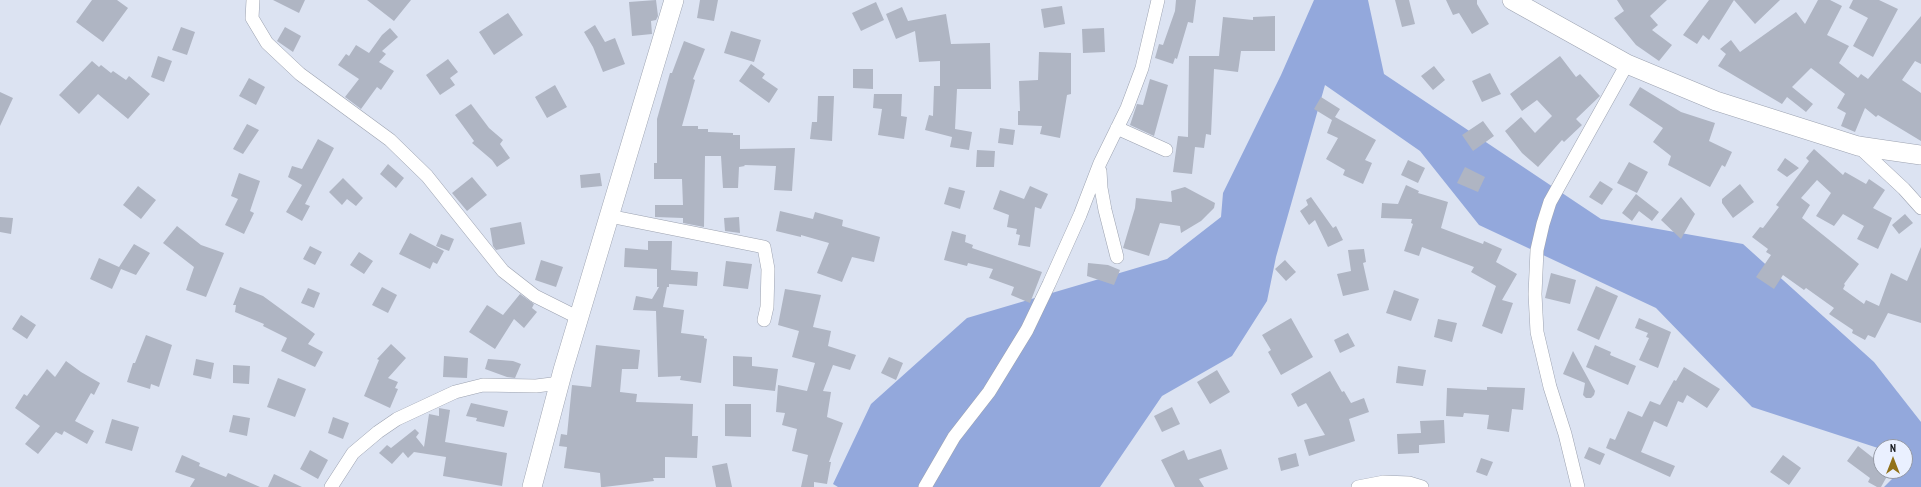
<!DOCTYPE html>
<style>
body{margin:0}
#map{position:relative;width:1921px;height:487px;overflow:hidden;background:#dce3f2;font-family:"PT Sans Narrow",sans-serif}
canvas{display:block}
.north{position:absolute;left:1873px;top:439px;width:40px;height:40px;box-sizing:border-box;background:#eaf0ff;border:1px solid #9499a4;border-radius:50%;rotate:0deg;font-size:11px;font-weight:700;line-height:16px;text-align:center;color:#14161b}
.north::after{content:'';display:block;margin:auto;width:14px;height:18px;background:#927219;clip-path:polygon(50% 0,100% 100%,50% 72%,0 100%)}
</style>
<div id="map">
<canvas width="1921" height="487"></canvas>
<div class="north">N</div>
</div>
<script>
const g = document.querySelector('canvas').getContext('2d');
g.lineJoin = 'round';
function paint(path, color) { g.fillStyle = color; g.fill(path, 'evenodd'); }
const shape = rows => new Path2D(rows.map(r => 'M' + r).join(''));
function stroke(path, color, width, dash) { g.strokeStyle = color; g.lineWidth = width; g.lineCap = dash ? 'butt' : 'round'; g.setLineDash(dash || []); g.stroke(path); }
paint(shape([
 [1314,0,1368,0,1384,74,1601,219,1743,244,1874,362,1921,422,1921,487,1884,487,1900,471,1905,471,1905,466,1912,459,1905,456,1905,447,1881,447,1881,449,1752,407,1656,308,1479,225,1420,151,1325,85,1276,257,1267,301,1232,356,1162,396,1100,487,838,487,833,484,871,404,967,318,1167,259,1221,217,1223,193,1281,75]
]), '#93a8dc');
paint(shape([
 [92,0,117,0,128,8,103,42,76,22],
 [273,0,305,0,299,13],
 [367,0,411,0,394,21],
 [656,0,658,16,656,20,651,21,652,34,632,36,629,2],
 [700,0,718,0,714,21,697,18],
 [1176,0,1196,0,1193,23,1188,22,1177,59,1175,58,1173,64,1155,58,1159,44,1163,45,1175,11],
 [1395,0,1409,0,1415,24,1402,27],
 [1446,0,1477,0,1477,4,1489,24,1472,34,1459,13,1453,15],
 [1617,0,1667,0,1650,16,1658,25,1652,30,1672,45,1659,61,1636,45,1614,18,1624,11],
 [1709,0,1780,0,1755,24,1734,0,1709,40,1703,35,1697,44,1683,35],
 [1818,0,1830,0,1842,6,1827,35,1849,46,1839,63,1858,78,1861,74,1868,79,1921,16,1921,64,1915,61,1902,80,1921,93,1921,141,1878,115,1876,117,1865,108,1855,132,1841,126,1846,113,1837,108,1845,94,1811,68,1792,87,1813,104,1806,112,1787,97,1782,104,1718,66,1726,54,1720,49,1731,40,1740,52,1796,12,1805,24],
 [1853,0,1879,0,1898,9,1873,57,1853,46,1868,18,1849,8],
 [876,2,884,20,861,31,852,13],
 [1062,6,1065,24,1044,28,1041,9],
 [902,7,908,21,946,14,951,44,990,43,991,89,957,89,955,129,972,132,969,150,950,147,952,137,925,130,929,115,933,116,934,86,940,86,940,61,919,62,915,31,896,39,886,14],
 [508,13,523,35,494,55,479,32],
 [1275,16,1275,51,1241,51,1238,72,1214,69,1211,135,1206,134,1204,148,1195,147,1192,174,1173,172,1178,136,1188,137,1189,56,1219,56,1223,17,1253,20,1253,17],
 [595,25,605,42,615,38,625,64,603,72,593,47,584,32],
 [181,27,195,32,187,55,172,50],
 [285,27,301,36,293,52,277,41],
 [390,28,398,37,382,51,386,54,379,62,394,71,381,90,377,87,361,109,345,97,359,79,338,65,346,54,349,56,356,45,369,53,382,35],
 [1104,28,1105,52,1083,53,1082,29],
 [731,31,761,40,754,62,724,53],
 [684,41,705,49,693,79,695,80,682,126,698,126,698,129,708,129,708,132,733,133,733,135,740,135,740,149,795,148,792,191,774,190,776,166,744,165,745,166,739,167,738,188,723,188,721,156,705,156,704,227,683,223,683,218,655,217,655,205,683,205,682,179,654,179,654,163,657,163,657,119,670,73,672,73],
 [1039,52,1071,53,1071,94,1067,95,1060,138,1040,134,1042,126,1018,125,1018,111,1020,111,1019,81,1038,80],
 [158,56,172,61,164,82,151,77],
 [1560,56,1576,77,1580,74,1600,96,1576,119,1582,125,1564,142,1562,140,1538,167,1522,153,1505,131,1521,117,1535,133,1552,116,1537,100,1522,111,1510,94],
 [448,59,458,72,450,78,455,85,440,95,426,75],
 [92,61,99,67,101,65,111,73,113,71,126,80,129,76,150,94,128,119,98,94,79,114,59,95],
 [751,64,765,74,762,78,778,89,769,103,739,81],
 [1434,66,1445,80,1433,90,1421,76],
 [853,69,873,69,873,89,853,88],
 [1490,73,1501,94,1482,102,1472,81],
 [249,78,265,87,256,105,239,96],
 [1150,79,1168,85,1154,136,1130,125,1137,104,1143,105],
 [555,85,567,107,547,118,535,97],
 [1640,87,1681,112,1715,123,1709,141,1732,152,1725,167,1722,165,1710,187,1668,165,1671,156,1653,142,1663,128,1629,105],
 [0,92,13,98,0,126],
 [874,94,902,94,901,116,907,117,904,139,878,135,882,109,873,108],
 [818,96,834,96,832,141,810,139,812,122,817,122],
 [1321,97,1340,109,1335,117,1376,140,1365,160,1372,163,1363,184,1343,175,1345,170,1326,159,1338,138,1327,133,1332,120,1314,109],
 [471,104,489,128,503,140,500,144,510,158,497,167,492,160,472,143,474,141,455,115],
 [1483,121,1494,136,1473,151,1462,135],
 [247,124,259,130,243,154,233,149],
 [1000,128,1015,130,1013,145,998,143],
 [318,139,334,148,305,204,310,206,302,221,286,212,302,185,288,177,292,166,302,169],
 [1814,149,1843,175,1845,172,1866,184,1869,179,1885,190,1873,208,1892,218,1878,249,1857,239,1864,226,1843,214,1834,226,1816,216,1831,193,1817,180,1801,198,1810,205,1802,218,1859,264,1844,284,1845,285,1843,289,1864,304,1866,300,1879,306,1891,273,1907,281,1921,247,1921,323,1888,313,1875,338,1868,335,1865,340,1852,333,1853,330,1829,314,1834,308,1806,288,1804,290,1783,275,1774,289,1756,277,1771,255,1766,252,1768,249,1752,237,1760,227,1763,228,1779,207,1776,205,1809,161,1806,158],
 [977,150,995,151,994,167,976,167],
 [1785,158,1799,168,1787,177,1777,170],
 [1408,160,1425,168,1418,183,1401,175],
 [1629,162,1648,172,1637,193,1617,183],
 [388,164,404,178,396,188,380,174],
 [1465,167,1485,177,1478,192,1457,183],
 [239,173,260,181,250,211,254,213,244,234,225,225,238,199,231,196],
 [600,173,602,186,581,188,580,175],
 [472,177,487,195,467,211,452,193],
 [343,178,363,198,356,206,347,199,342,205,329,192],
 [1600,181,1613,189,1602,205,1589,197],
 [1740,184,1754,202,1733,218,1722,203,1722,199],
 [1406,185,1419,191,1418,193,1448,202,1441,228,1483,244,1484,241,1502,249,1496,262,1517,274,1502,300,1513,303,1502,334,1482,326,1496,286,1471,272,1474,267,1422,247,1419,256,1404,251,1413,224,1411,223,1412,219,1381,218,1382,203,1398,204],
 [138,186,156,200,141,219,123,205],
 [1030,186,1048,194,1041,209,1035,207,1030,247,1018,245,1020,235,1016,234,1017,229,1007,227,1009,215,993,209,1000,190,1024,199],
 [949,187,965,191,960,209,944,204],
 [1185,187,1215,203,1214,208,1201,221,1181,233,1180,226,1160,223,1149,256,1123,248,1135,208,1136,198,1172,202,1171,191],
 [1636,194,1659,212,1652,221,1639,211,1632,221,1622,213],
 [1311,197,1333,228,1336,226,1343,240,1328,247,1315,220,1309,225,1300,211,1308,205,1306,200],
 [1681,197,1695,214,1681,239,1661,220],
 [780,211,813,219,815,212,843,220,842,226,880,237,874,262,852,257,842,282,817,273,829,243,801,235,801,237,776,231],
 [1905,214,1913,223,1899,234,1892,225],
 [0,217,13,218,11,234,0,232],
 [739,217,740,233,725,231,724,218],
 [521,222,525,244,496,250,493,246,490,228],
 [177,226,201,245,224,253,206,297,186,290,194,267,163,243],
 [952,231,966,235,965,242,973,245,972,248,1042,272,1030,303,1011,295,1014,287,989,278,993,269,968,263,967,266,944,260],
 [410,233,444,251,437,264,433,262,430,269,399,254],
 [441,234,454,239,449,251,436,246],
 [648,241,672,241,671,270,698,272,697,286,669,284,669,287,667,287,663,307,684,310,681,333,704,336,704,338,707,339,701,383,680,380,681,376,658,377,656,311,633,310,636,296,652,299,659,287,657,287,657,269,624,267,625,248,648,250],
 [134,244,150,253,136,275,121,269,112,289,90,279,99,258,119,267],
 [310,246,322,252,315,265,303,259],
 [1364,249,1366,262,1363,263,1369,290,1343,296,1337,274,1351,271,1348,250],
 [359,252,373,261,364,274,350,265],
 [541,260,563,267,556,287,535,280],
 [1285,260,1296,272,1286,281,1275,269],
 [726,261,752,264,748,289,723,286],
 [1088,263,1108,265,1120,270,1114,285,1087,276],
 [1551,273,1576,280,1570,304,1545,298],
 [1596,286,1618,296,1599,340,1577,330],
 [240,287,263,296,315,334,308,344,323,352,315,367,281,351,287,338,263,326,264,324,235,312,236,305,233,305],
 [382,287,397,295,388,313,372,305],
 [308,288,320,293,314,308,301,303],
 [785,289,821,295,813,327,831,331,828,346,856,355,850,370,833,365,823,391,831,392,827,417,843,423,829,462,831,462,827,484,814,482,814,487,801,487,808,455,792,451,797,429,782,425,785,413,776,412,778,385,807,391,815,363,792,357,799,331,778,325],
 [1394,290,1419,299,1411,321,1386,313],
 [520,294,534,304,532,308,537,312,524,328,514,319,495,349,469,332,487,305,503,315],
 [21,315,36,325,27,339,12,329],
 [1291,318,1313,357,1281,375,1268,352,1271,350,1262,335],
 [1639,318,1671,332,1658,368,1639,360,1649,338,1646,337,1648,333,1635,328],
 [1438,319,1457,323,1452,342,1434,337],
 [1348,333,1355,346,1340,353,1334,340],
 [146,335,172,345,159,387,151,384,150,389,127,382,133,363,135,363],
 [391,344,406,358,388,378,398,382,395,388,398,389,390,408,364,396,379,360,377,359],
 [596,345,640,350,638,369,622,369,620,392,637,394,636,402,693,404,692,436,698,436,697,458,665,457,665,478,653,478,654,481,604,487,601,487,600,473,564,468,567,447,559,446,561,434,567,435,572,385,591,387],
 [1595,345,1611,352,1610,355,1636,366,1628,385,1586,367],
 [1573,351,1595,391,1594,395,1591,398,1586,398,1583,395,1585,383,1563,374],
 [444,356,468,358,467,378,443,377],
 [733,356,752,357,752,366,778,369,775,391,733,386],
 [889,357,903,363,896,380,881,373],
 [196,359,214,363,211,379,193,375],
 [488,359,513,361,521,364,515,378,507,377,485,369],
 [66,361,81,372,100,383,94,395,91,393,75,421,94,431,87,444,64,431,62,435,56,432,38,454,25,444,40,426,15,408,24,394,27,396,47,369,55,377],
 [233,365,250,366,249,384,233,383],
 [1398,366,1426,370,1423,386,1396,383],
 [1684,367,1720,389,1707,408,1687,395,1683,403,1678,401,1667,427,1654,421,1641,452,1675,466,1670,477,1606,448,1610,438,1615,440,1628,411,1642,417,1650,401,1660,405,1674,380,1676,381],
 [1217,370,1230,392,1210,404,1197,382],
 [1330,371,1342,392,1344,391,1351,403,1364,398,1369,412,1349,419,1355,441,1309,456,1304,440,1325,435,1306,403,1298,407,1291,394],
 [278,378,306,389,295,417,267,407],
 [1487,387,1525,388,1523,410,1512,409,1509,432,1487,429,1489,415,1464,413,1463,417,1446,416,1447,388,1487,390],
 [471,403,508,411,504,427,476,421,477,418,466,416],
 [725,404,751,404,751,437,725,436],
 [1172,407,1180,424,1162,432,1154,416],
 [439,408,450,410,445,442,507,453,502,486,443,476,446,457,414,452,408,458,403,452,392,464,379,453,387,445,391,448,415,429,419,433,416,437,424,447,429,414,439,416],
 [233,415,250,418,247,436,229,432],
 [333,417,349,423,343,439,328,433],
 [112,419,139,427,132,451,105,443],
 [1444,420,1445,443,1419,445,1419,453,1398,454,1397,434,1421,433,1420,421],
 [1858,446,1881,464,1881,471,1890,471,1881,487,1877,487,1868,482,1870,478,1847,461],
 [1589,447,1605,454,1600,465,1584,458],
 [1221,449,1228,469,1199,479,1204,487,1175,487,1161,460,1184,450,1188,460],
 [310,450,328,460,318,479,300,469],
 [1296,453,1299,466,1281,471,1278,458],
 [182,455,200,463,199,466,226,477,228,473,260,487,190,487,195,479,175,472],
 [1783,455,1801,468,1789,485,1770,472],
 [1481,458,1493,462,1487,476,1476,472],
 [727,463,732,487,716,487,712,466],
 [274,474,302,487,268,487]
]), '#afb5c3');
const street = shape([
 [253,0,252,18,267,43,300,74,390,140,427,176,503,271,535,296,579,318],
 [1117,128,1166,150],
 [1858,146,1904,189,1921,208],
 [1100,171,1101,188,1105,210,1117,257],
 [609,216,764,247,768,269,767,307,764,320],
 [331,487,353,453,378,432,397,419,455,392,483,385,536,386,560,383],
 [925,487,954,437,989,392,1027,330,1049,284,1080,215,1100,163,1127,108,1142,68,1158,0],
 [1358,487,1384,482,1409,483,1422,487],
 [1578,487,1565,434,1550,387,1537,332,1535,294,1537,250,1543,224,1550,202,1627,64]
]);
const secondary = shape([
 [1512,0,1627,64,1716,101,1858,146,1921,155],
 [532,487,563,370,674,0]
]);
stroke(street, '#9ca2b0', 14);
stroke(secondary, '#9ca2b0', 20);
stroke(street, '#fff', 13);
stroke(secondary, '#fff', 19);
</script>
